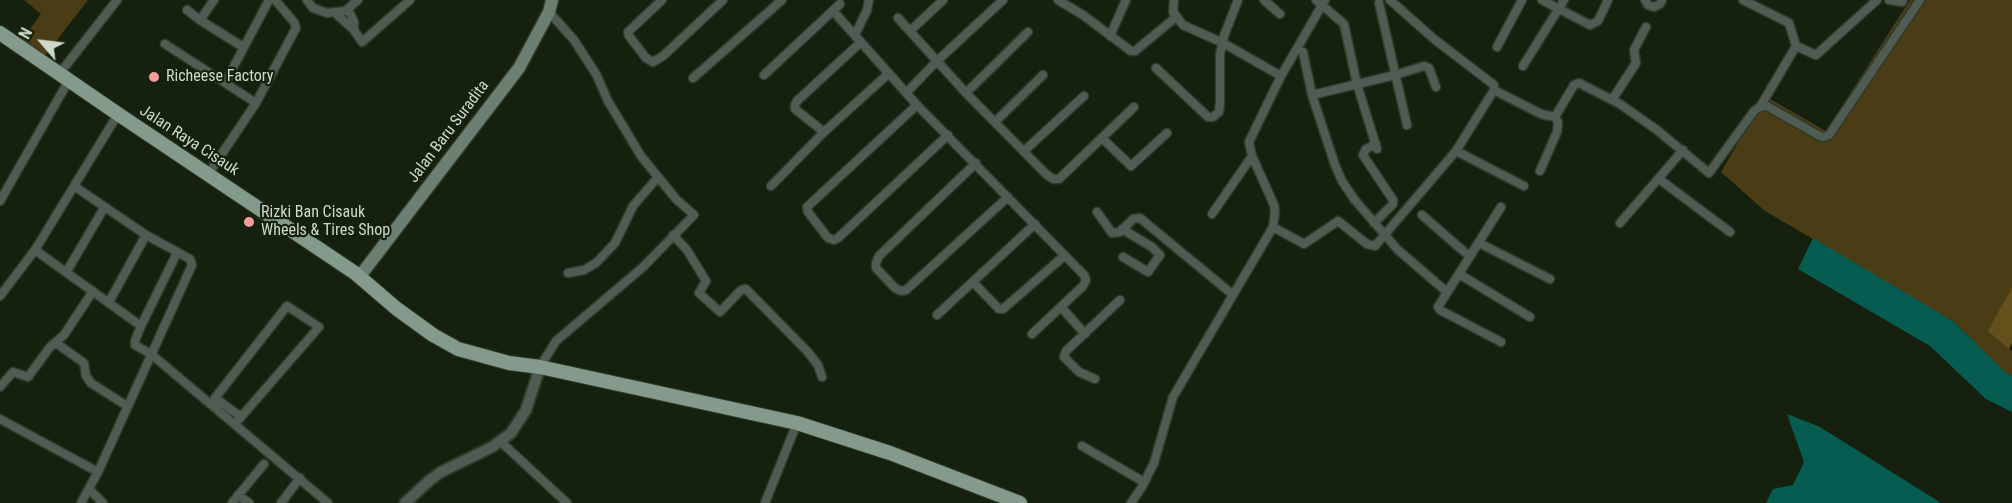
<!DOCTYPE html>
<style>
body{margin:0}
#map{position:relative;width:2012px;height:503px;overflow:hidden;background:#15210e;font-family:"Roboto Condensed",sans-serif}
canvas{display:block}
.north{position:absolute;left:12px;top:12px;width:60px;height:60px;-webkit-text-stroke:4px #15210e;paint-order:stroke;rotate:298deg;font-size:16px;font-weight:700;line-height:24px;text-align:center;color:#d0d8cc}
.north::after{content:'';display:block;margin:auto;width:21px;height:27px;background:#d0d8cc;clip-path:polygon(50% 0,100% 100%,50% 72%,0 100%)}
</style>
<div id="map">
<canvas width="2012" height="503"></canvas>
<div class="north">N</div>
</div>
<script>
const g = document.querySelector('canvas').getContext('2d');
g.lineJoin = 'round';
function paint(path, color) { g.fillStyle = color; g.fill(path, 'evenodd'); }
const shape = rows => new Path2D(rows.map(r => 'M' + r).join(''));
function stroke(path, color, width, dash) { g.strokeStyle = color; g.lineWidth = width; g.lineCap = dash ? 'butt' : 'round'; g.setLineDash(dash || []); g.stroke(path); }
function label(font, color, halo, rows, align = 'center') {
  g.font = font + ' "Roboto Condensed",sans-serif'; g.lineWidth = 4.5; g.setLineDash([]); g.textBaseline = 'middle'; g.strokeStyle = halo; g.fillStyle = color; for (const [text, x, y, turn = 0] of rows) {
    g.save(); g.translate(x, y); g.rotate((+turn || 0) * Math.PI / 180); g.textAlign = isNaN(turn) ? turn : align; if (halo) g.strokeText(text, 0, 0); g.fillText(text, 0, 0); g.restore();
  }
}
paint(shape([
 [24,0,88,0,44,57,22,40,41,14],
 [1910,0,2012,0,2012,287,1989,331,2012,351,2012,376,2006,373,1953,321,1765,211,1721,172,1765,96,1826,131]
]), '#4a3c14');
paint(shape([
 [2012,287,2012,343,2009,349,1988,331]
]), '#63501a');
paint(shape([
 [1813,238,1953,321,2006,373,2012,376,2012,412,1986,399,1930,346,1798,269],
 [1787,414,1820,427,1941,503,1766,503,1773,489,1793,485,1804,462]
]), '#075c51');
const minor = shape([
 [214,0,200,20,243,47],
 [307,0,313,8,327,13,345,11,358,0],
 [662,0,628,32,629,36,646,58,653,62,663,56,723,0],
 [1058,0,1083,15,1131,51,1135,51,1176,17],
 [1174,0,1173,12,1183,25,1223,43,1281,76],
 [1264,0,1280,14],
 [1316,0,1344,24,1357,84,1377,149],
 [1542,0,1590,25,1598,21,1608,0],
 [1645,0,1648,5,1654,7,1660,4,1662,0],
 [1743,0,1789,23,1796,46],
 [1889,0,1902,2,1903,0],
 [1379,3,1407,125],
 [348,9,354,22,354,30],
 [187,10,200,20],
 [834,12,917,105,1084,275,1086,280,1083,286,1032,334],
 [335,13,354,30,362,42,410,0],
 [898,18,966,93,1046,174,1053,179,1059,179,1134,107],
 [910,31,943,0],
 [855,35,867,10,869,0],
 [1110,36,1126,0],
 [165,44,256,103],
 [1497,47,1522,0],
 [1303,52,1312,95,1335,165,1342,181,1354,199,1398,250,1447,292],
 [1523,66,1564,0],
 [1156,68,1208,117,1213,117,1219,112,1220,102,1220,54,1224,36,1238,0],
 [60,73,117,0],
 [764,75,840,4],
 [693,78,782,0],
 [225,83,269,0],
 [1494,90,1541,114,1555,117,1574,85,1579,83,1620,104,1657,130,1709,173,1754,111,1760,107,1796,46,1816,55,1877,0],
 [906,93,937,61,1003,0],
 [966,93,1028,32],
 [1312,95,1395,75,1424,66,1429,68,1436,87],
 [1612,100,1636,63,1634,50,1646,27],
 [917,105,807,207,808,212,828,238,834,240,838,238,948,135],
 [1760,107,1767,106,1818,135,1823,137,1829,135,1920,0],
 [995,122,1043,75],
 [824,132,795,109,795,105,797,101,861,42],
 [1102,138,1131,166,1167,133],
 [1024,151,1084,96],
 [1456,151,1524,186],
 [976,163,879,256,876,263,876,268,895,288,901,291,906,290,1008,197],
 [1540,171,1557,132,1558,122,1555,117],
 [209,173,256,103,296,28,294,22,275,0],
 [1659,179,1730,232],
 [74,186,146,235,190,259,192,265,98,472,81,503],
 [771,186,824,132,888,74],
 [0,201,69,80],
 [1501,207,1438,307,1440,310,1501,342],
 [1097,212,1112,233,1120,232,1133,219,1140,218,1232,294],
 [1212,214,1252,156],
 [1422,215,1469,256],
 [1374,223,1393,204,1393,200,1363,155,1366,149,1376,144],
 [1620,223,1683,150],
 [1273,227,1304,244,1338,221,1367,244,1375,246,1456,151,1494,90,1494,85,1434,39,1390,0],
 [1122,229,1152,247,1160,255,1148,272,1123,257],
 [673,235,687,250,706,281,699,293,720,312,741,290,746,289,807,351,818,365,822,377],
 [1479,243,1550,279],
 [35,250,141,326],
 [177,253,141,326,135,341,135,345,151,354,328,503],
 [67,271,104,208],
 [568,273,584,270,596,263,615,243,633,206,658,177],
 [1459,274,1530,317],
 [973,282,999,309,1003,309,1064,256],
 [0,296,35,250,118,114],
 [109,302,146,235],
 [1061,307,1085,334],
 [937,315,1035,224],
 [56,343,84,363,86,376,91,383,127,406],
 [540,367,556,341,643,267,694,215,676,199,641,156,608,101,596,74,574,40,549,12],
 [1095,379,1079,372,1064,357,1066,351,1120,300],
 [0,387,13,372,28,377,50,347,64,335,93,291],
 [0,419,98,472],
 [235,424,241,417,319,327,287,306,215,398,241,417],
 [501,442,567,503],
 [1082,446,1144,482],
 [89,489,103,503],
 [238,495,249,503],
 [232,503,264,464],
 [281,503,300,478],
 [765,503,797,423],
 [1131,503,1142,487,1154,463,1173,397,1273,227,1275,213,1274,205,1252,156,1249,142,1281,76,1325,0]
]);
const tertiary = shape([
 [405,503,430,480,441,472,492,447,511,433,526,410,540,367]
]);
const secondary = shape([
 [360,276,519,68,549,12,552,0]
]);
const primary = shape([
 [0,33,118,114,355,273,397,309,433,335,458,349,509,363,540,367,797,423,890,453,1020,503]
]);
stroke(minor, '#2f3b29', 11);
stroke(tertiary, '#2f3b29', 14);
stroke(secondary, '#2f3b29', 15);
stroke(primary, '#2f3b29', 16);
stroke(minor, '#505b54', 8);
stroke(tertiary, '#505b54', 10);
stroke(secondary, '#6d7e73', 12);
stroke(primary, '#839a8c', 14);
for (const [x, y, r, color] of [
 [154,77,6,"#f59b9b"],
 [249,222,6,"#f59b9b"]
]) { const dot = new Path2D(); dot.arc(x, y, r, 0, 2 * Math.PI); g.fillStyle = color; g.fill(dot); stroke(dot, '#15210e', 2); }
label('16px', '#d0d8cc', '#15210e', [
 ["Richeese Factory",166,77],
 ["Rizki Ban Cisauk",261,213],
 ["Wheels & Tires Shop",261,231]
], 'left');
label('16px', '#d0d8cc', '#15210e', [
 ["Jalan Baru Suradita",449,132,-53],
 ["Jalan Raya Cisauk",189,141,33]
]);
</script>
